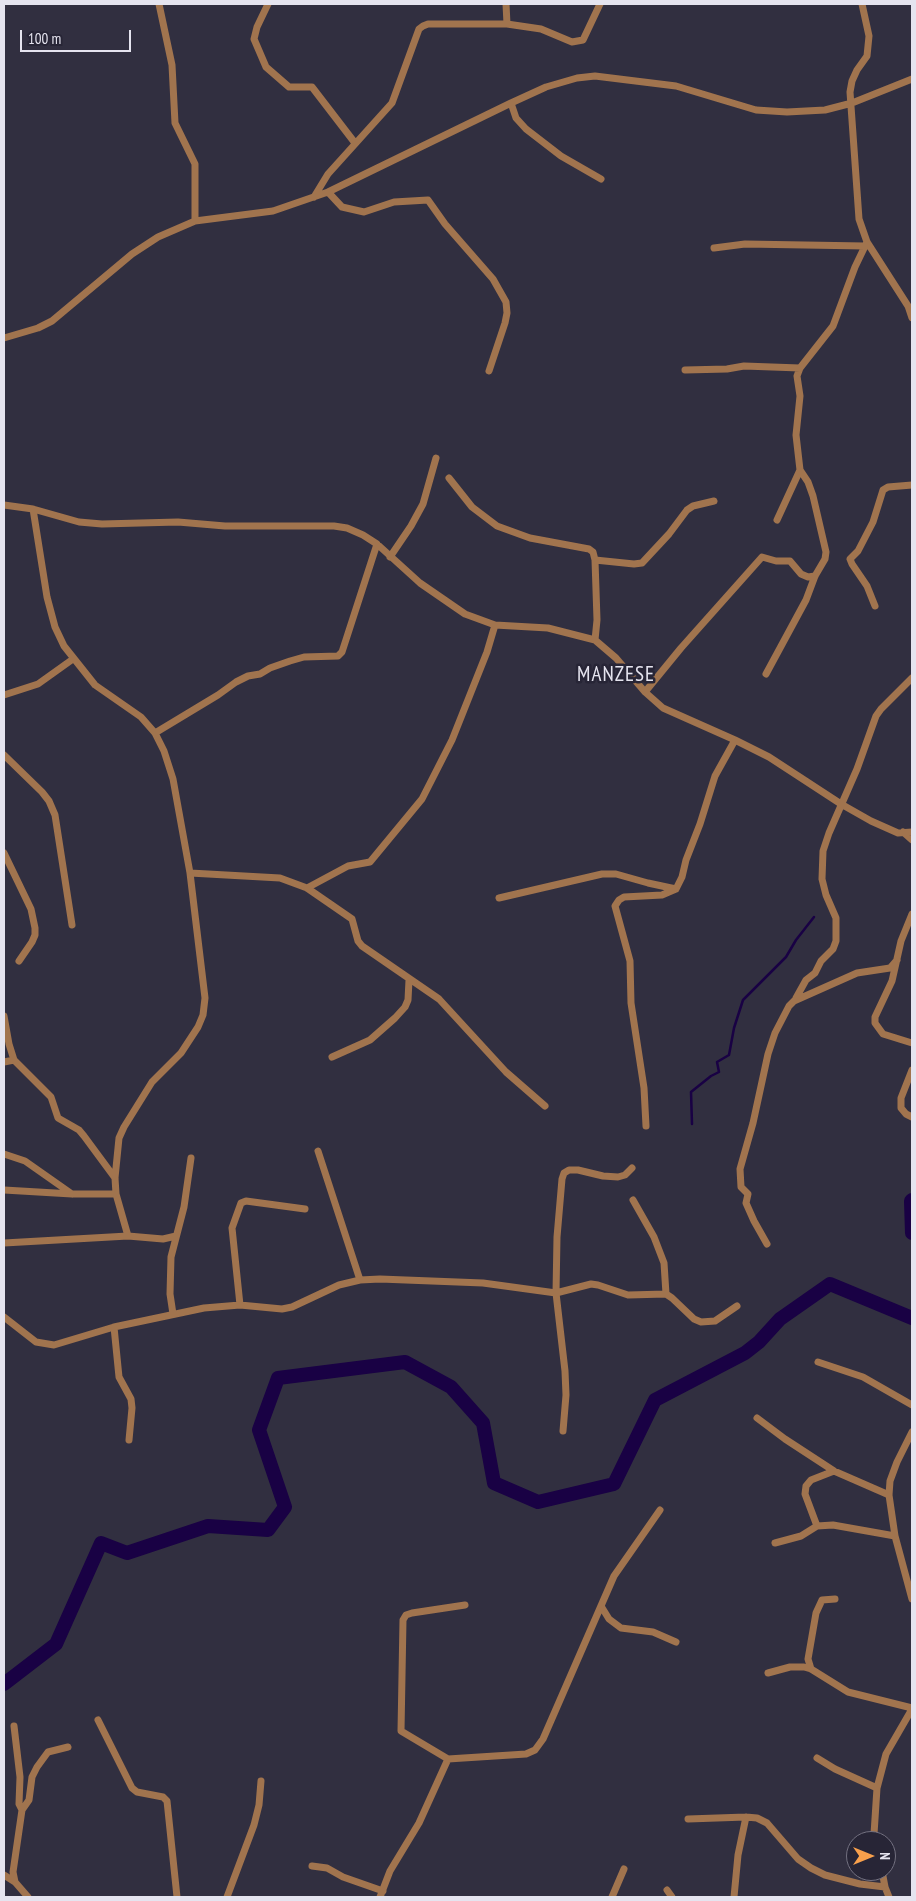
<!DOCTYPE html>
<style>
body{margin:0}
#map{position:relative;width:916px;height:1901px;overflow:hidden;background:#312f40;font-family:"PT Sans Narrow",sans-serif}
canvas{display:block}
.frame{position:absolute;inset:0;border:5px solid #e5e4ef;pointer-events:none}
.north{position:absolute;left:846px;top:1831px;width:50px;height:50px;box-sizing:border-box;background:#272536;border:1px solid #737180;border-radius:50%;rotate:90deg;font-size:14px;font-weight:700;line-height:20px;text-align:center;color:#e5e4ef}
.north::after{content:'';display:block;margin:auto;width:18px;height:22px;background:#f8a04c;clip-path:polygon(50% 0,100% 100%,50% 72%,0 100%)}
.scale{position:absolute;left:20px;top:30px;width:111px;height:22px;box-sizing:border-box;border:2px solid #e5e4ef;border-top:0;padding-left:6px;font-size:15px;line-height:18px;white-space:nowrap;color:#e5e4ef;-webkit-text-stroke:4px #272536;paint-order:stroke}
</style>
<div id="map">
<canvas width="916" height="1901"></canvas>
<div class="frame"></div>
<div class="north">N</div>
<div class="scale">100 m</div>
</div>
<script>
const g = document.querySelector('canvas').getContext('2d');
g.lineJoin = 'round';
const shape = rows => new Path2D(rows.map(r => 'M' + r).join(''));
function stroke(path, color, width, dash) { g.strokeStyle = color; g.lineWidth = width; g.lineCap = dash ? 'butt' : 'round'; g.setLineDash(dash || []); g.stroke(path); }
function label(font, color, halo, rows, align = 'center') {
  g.font = font + ' "PT Sans Narrow",sans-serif'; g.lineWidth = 5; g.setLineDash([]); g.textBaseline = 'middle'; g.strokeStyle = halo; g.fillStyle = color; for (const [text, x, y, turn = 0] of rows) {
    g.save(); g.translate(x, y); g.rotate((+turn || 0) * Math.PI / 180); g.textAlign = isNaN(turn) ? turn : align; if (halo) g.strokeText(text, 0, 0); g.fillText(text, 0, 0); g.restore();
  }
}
stroke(shape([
 [692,1124,691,1092,711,1076,719,1072,717,1062,729,1055,734,1028,743,1000,786,957,796,940,814,917]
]), '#190144', 2.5);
stroke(shape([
 [912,1200,911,1201,912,1233],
 [4,1684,56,1644,101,1543,127,1553,208,1526,268,1530,285,1507,259,1430,278,1378,405,1362,451,1387,483,1423,494,1483,538,1502,614,1484,655,1400,745,1353,759,1342,780,1319,830,1284,912,1318]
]), '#190144', 14);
stroke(shape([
 [159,4,172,65,175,123,195,164,195,221],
 [268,4,257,27,254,39,266,67,289,87,312,87,355,143],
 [506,4,507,24],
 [862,4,869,36,867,56,857,70,852,81,850,92,859,219,867,242,908,306,912,318],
 [511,103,516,118,526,129,561,156,601,179],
 [328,192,342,207,364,212,394,202,428,200,445,224,493,279,506,302,507,313,505,323,489,371],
 [314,197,328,174,392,103,419,29,423,26,428,24,507,24,541,29,572,42,583,40,600,4],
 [714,248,745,244,865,246],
 [4,338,38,328,52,321,132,254,158,237,195,221,273,211,328,192,511,103,546,87,577,78,595,76,676,86,756,110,787,112,825,110,852,103,912,79],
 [685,370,727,369,744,366,800,368],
 [449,478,472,507,497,526,530,538,589,549,593,552,595,560,597,620,595,640],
 [4,505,33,509,79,522,102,524,178,522,225,526,334,526,347,528,363,535,377,544,420,583,465,614,495,625,548,628,595,640,616,658,645,692,663,708,735,740,769,757,841,804,871,821,898,833,912,832],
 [33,509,47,597,55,627,64,646,95,685,141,717,155,733,164,751,173,779,190,873,205,998,203,1015,198,1027,181,1053,152,1082,124,1127,119,1138,115,1178,116,1194,128,1236],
 [777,520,800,470,796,435,800,396,797,376,800,368,833,326,855,267,867,242],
 [390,557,411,526,423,504,436,458],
 [595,560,634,564,642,563,669,534,687,510,693,506,714,501],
 [875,606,867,586,852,564,850,559,858,551,873,522,883,490,888,487,912,485],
 [766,674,806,600,815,576,825,559,826,552,813,496,808,482,800,470],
 [645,692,681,648,762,557,776,561,790,561,801,574,808,577,815,576],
 [4,695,38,684,73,659],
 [155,733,218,695,236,682,248,676,260,674,270,668,290,661,304,657,338,656,342,652,377,544],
 [4,755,42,792,49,801,55,815,72,925],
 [903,832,912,840],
 [4,853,31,909,35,928,35,935,32,942,19,961],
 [190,873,280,878,307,888,352,919,358,941,362,946,439,999,506,1072,545,1106],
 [307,888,348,866,370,862,422,799,452,740,487,652,495,625],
 [499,898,602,874,616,874,648,883,676,889],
 [912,914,901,941,892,981,875,1017,875,1023,883,1034,912,1043],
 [796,998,806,980,815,973,821,961,833,949,836,941,836,918,826,895,822,879,823,851,829,833,857,769,876,716,881,709,912,678],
 [4,1016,9,1044,14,1060,51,1097,58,1118,79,1130,84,1136,115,1178],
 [332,1057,370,1040,395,1018,405,1007,408,1000,409,980],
 [4,1062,14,1060],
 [912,1070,901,1098,901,1108,906,1114,912,1117],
 [646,1126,644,1088,631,1003,630,961,615,906,619,900,624,897,662,895,676,889,682,877,686,860,700,824,715,776,735,740],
 [318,1151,360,1280],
 [4,1154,25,1161,72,1194],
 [4,1190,72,1194,116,1194],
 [633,1200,654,1237,664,1263,666,1294],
 [4,1243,128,1236,163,1239,176,1236],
 [767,1244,754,1221,746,1203,748,1194,741,1187,740,1169,753,1123,768,1054,775,1033,789,1006,794,1001,857,973,890,968,897,960],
 [240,1305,232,1228,241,1203,246,1201,305,1209],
 [173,1314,170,1294,171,1257,184,1207,191,1158],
 [4,1317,36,1342,54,1345,114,1327,204,1308,240,1305,282,1309,292,1307,339,1285,360,1280,380,1279,483,1283,556,1293,591,1284,598,1285,628,1295,666,1294,672,1298,694,1319,701,1322,715,1321,737,1306],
 [114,1327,119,1377,131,1399,132,1408,129,1440],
 [818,1362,863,1377,912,1405],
 [757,1418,785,1439,834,1471,889,1495],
 [563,1431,566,1395,565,1371,556,1293,557,1237,562,1179,564,1173,569,1170,578,1170,603,1176,618,1177,625,1175,632,1168],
 [912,1432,897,1462,890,1481,889,1495,895,1536,912,1599],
 [817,1526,805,1494,806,1486,811,1480,834,1471],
 [775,1543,801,1536,817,1526,833,1525,895,1536],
 [601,1606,609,1619,621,1628,653,1632,676,1642],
 [811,1669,808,1659,816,1613,822,1600,835,1599],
 [768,1673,790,1667,804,1667,811,1669,848,1692,912,1708],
 [98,1720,132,1788,137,1792,163,1797,167,1801,177,1897],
 [14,1726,20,1777,19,1804,22,1810],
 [817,1758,835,1769,877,1788],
 [448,1759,401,1731,403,1620,406,1615,412,1613,465,1605],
 [688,1819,746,1817,757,1818,767,1823,798,1859,811,1868,825,1875,860,1884,885,1887],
 [876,1841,874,1834,877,1788,886,1754,912,1709],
 [312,1866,327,1868,343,1877,383,1891],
 [882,1871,885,1887,889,1897],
 [4,1875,15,1882],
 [667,1890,672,1897],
 [28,1897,15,1882,13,1872,22,1810,29,1800,32,1777,37,1767,48,1752,68,1747],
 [227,1897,254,1825,259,1805,261,1781],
 [380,1897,390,1871,419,1823,448,1759,526,1754,535,1750,543,1739,614,1576,660,1510],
 [612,1897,624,1869],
 [734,1897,738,1855,746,1817]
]), '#a1744e', 7);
g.letterSpacing = '1px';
label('21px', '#e5e4ef', '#272536', [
 ["MANZESE",616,675]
]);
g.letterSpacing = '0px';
</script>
